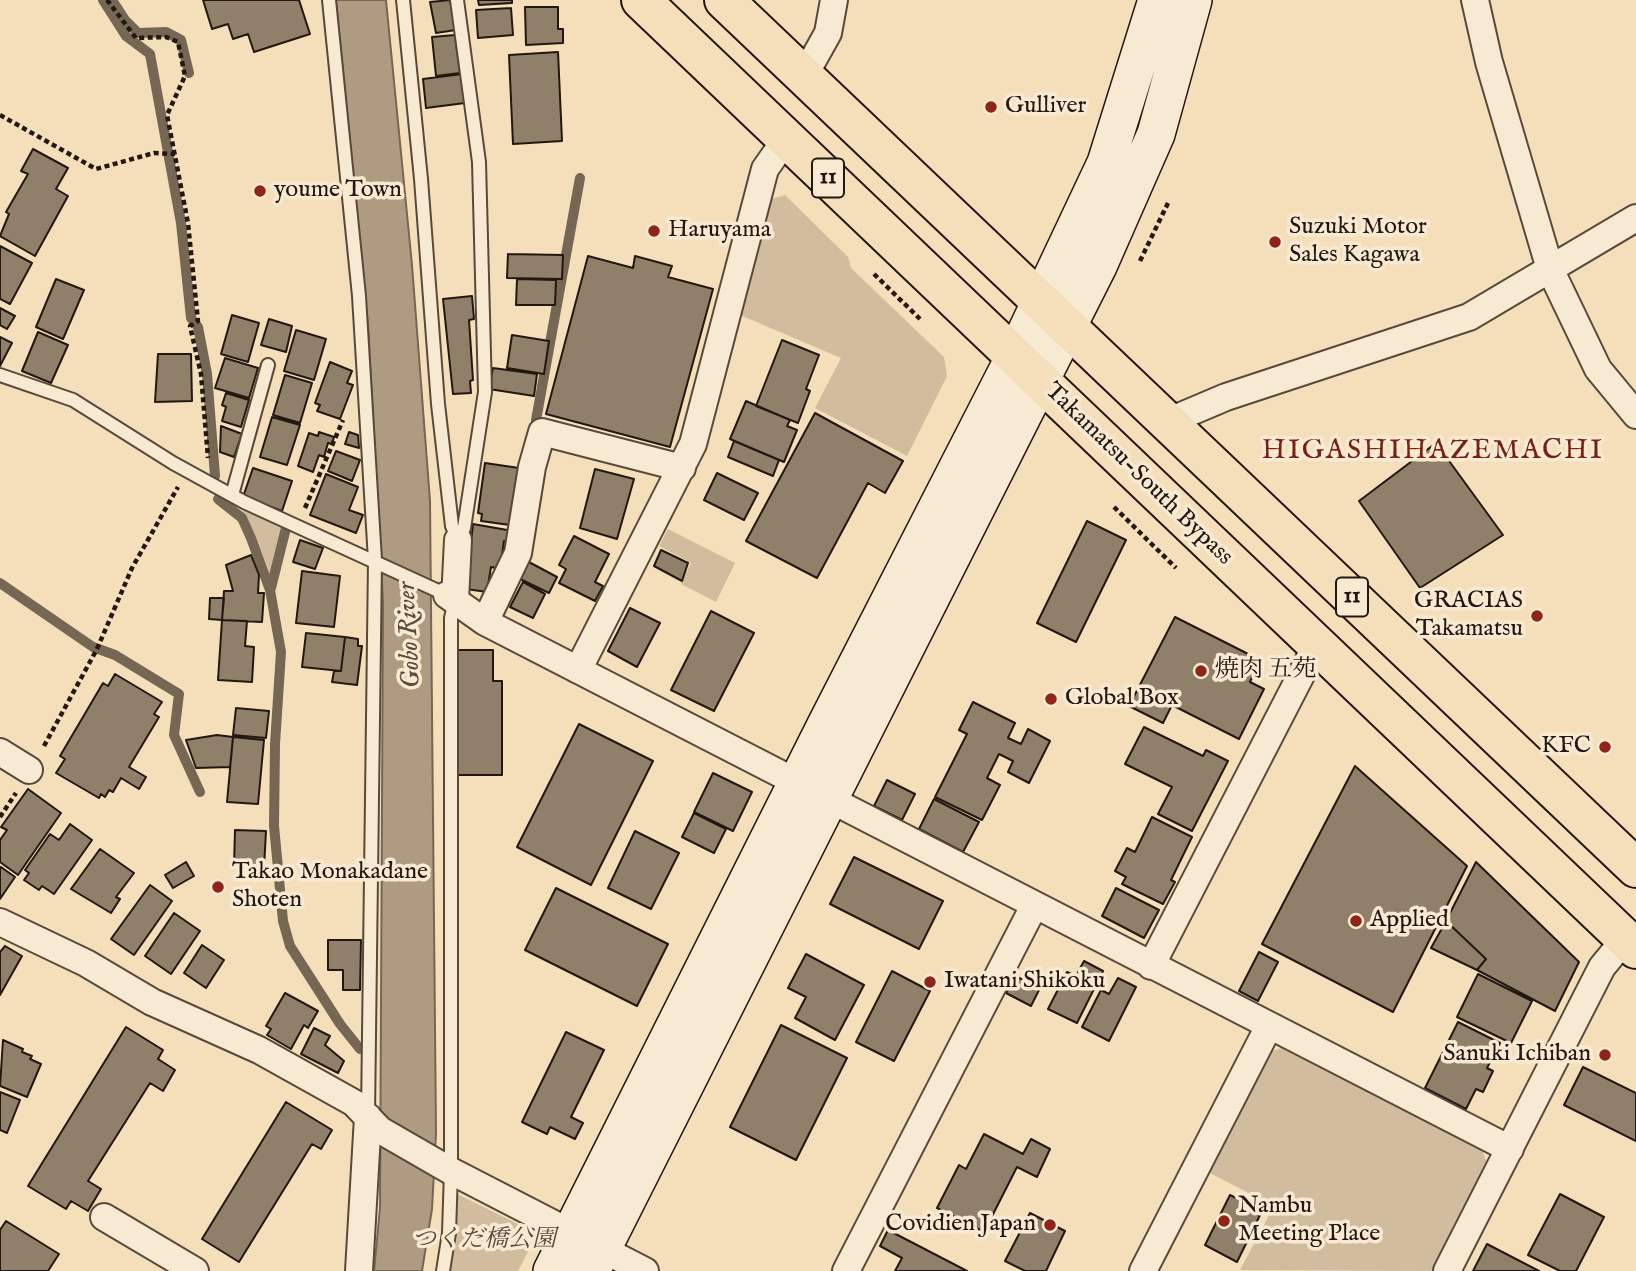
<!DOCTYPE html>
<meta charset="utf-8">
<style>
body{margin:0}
canvas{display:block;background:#f5dfba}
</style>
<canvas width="1636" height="1271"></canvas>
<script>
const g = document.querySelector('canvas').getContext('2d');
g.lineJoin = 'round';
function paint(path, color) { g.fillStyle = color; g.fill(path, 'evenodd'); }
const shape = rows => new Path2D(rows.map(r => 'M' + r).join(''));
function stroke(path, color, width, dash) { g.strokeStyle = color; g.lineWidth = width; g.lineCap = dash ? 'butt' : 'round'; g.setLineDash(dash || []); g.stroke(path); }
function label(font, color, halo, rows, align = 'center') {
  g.font = font + ' "IM FELL English","Noto Serif JP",serif'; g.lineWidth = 7; g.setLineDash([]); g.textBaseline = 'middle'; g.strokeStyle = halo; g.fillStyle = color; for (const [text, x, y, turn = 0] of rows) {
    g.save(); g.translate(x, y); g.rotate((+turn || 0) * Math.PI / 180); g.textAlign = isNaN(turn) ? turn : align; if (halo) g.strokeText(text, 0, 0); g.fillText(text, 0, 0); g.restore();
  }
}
paint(shape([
 [785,195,848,257,851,268,944,357,947,376,907,456,815,408,841,358,740,315,771,199],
 [242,510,282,526,270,574,255,534],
 [668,529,735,563,716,602,681,584,691,563,659,546],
 [1284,1047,1482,1150,1487,1163,1431,1271,1240,1270,1274,1206,1208,1172,1270,1052],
 [455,1193,526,1228,532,1244,518,1271,449,1271]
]), '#d1bd9d');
const water = shape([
 [336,0,386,0,412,265,430,501,436,1133,432,1209,422,1271,374,1271,380,1208,383,602,368,325,336,0]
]);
paint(water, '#ae9b81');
stroke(water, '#766654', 2);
stroke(shape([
 [103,0,126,36,150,54,181,223,191,318,198,327,207,374,215,476],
 [112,0,125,20,138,33,166,32,181,40,189,73],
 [536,420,580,178],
 [218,499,242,518,251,538,270,590,281,652,275,744,274,826,283,921,290,946,340,1024,360,1049],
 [0,583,93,647,115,655,179,694,174,735,200,792],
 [271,588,286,528]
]), '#766654', 10);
const building = shape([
 [203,0,299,0,310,34,254,52,248,34,233,39,228,24,212,29,203,0],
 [450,0,456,30,436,33,430,2,450,0],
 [478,0,512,0,512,3,479,5,478,0],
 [525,7,558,7,558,29,563,29,563,43,526,45,525,7],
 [511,8,513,35,478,38,476,10,511,8],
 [455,35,460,73,436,76,432,37,455,35],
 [558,52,562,141,513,144,509,55,558,52],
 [462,74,465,103,426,108,423,79,462,74],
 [33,149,68,168,56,189,68,196,35,256,0,236,9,214,6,212,28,174,21,171,33,149],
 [0,246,32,263,10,304,0,299,0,246],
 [508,254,563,255,562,279,507,278,508,254],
 [588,256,633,268,635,256,672,266,668,277,713,289,670,447,546,414,588,256],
 [56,279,84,290,63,339,36,327,56,279],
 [517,279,556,280,555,305,516,305,517,279],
 [472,296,474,319,469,320,473,380,470,381,471,393,453,394,443,299,472,296],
 [0,308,15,316,7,329,0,325,0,308],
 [232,315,259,323,248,362,221,354,232,315],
 [269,319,292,326,286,352,261,345,269,319],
 [296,330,326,339,314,380,284,371,296,330],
 [38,332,68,345,51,383,22,371,38,332],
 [512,335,549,341,544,374,507,368,512,335],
 [0,337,12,343,0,366,0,337],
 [782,340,819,355,806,389,810,391,798,423,756,406,782,340],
 [158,354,191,354,192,401,155,402,158,354],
 [225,358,258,368,249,398,215,388,225,358],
 [330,362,352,371,347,383,353,385,340,419,317,411,320,405,315,403,330,362],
 [493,368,537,374,534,396,489,389,493,368],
 [285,375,312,383,300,423,273,415,285,375],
 [226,393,249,400,241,427,222,421,226,407,222,405,226,393],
 [746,401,790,420,787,426,797,430,784,462,730,439,746,401],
 [815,413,903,461,885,493,868,483,817,578,746,541,815,413],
 [272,417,300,425,287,465,260,457,272,417],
 [221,426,242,434,234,457,220,452,221,426],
 [319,432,334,437,332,444,328,443,324,457,319,455,313,472,298,466,309,433,318,436,319,432],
 [349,432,358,435,359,448,345,444,349,432],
 [734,441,779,460,773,476,728,457,734,441],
 [1436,443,1503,535,1420,588,1359,501,1436,443],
 [336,451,360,460,352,481,328,471,336,451],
 [485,463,519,468,510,525,481,521,482,514,478,513,485,463],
 [253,468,292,481,282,511,243,497,253,468],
 [595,469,634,479,617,539,580,528,595,469],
 [717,473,758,493,744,520,704,500,717,473],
 [326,474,358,487,349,510,363,515,356,533,310,515,326,474],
 [1087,521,1126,540,1076,642,1037,623,1087,521],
 [473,524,513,531,511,543,504,541,500,569,491,567,487,592,466,589,473,524],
 [574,536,609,554,595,582,603,586,595,601,559,583,566,569,559,565,574,536],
 [300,540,323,548,315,569,293,562,300,540],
 [661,550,688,563,682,581,654,566,661,550],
 [251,555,259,575,258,593,264,593,262,622,222,620,224,591,233,591,226,565,251,555],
 [527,561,557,577,549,593,518,578,527,561],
 [302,571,340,576,334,627,296,623,302,571],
 [523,582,545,594,533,618,510,607,523,582],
 [210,598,224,598,222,620,209,619,210,598],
 [630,608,660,623,637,667,608,651,630,608],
 [711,611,754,633,714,711,671,690,711,611],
 [1175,617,1260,660,1250,682,1264,689,1239,739,1172,705,1163,723,1129,706,1175,617],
 [222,620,247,621,245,646,254,647,252,682,218,680,222,620],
 [306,633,345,637,341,671,302,667,306,633],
 [345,637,358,639,358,646,362,646,357,685,332,682,334,671,341,671,345,637],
 [458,650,493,650,493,681,502,681,502,775,457,775,458,650],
 [115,674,162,702,154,714,159,717,129,767,146,777,139,789,121,778,113,792,109,790,105,797,101,794,99,798,56,773,65,759,60,756,103,683,108,686,115,674],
 [973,702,1015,723,1008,738,1021,744,1028,729,1050,741,1029,783,1008,772,1013,761,999,754,987,778,1000,785,982,820,935,797,967,734,959,730,973,702],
 [236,708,269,711,266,738,233,735,236,708],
 [579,724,653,761,591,885,517,847,579,724],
 [1144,727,1203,756,1206,750,1228,761,1192,831,1158,814,1172,787,1125,764,1144,727],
 [217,735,233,737,230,767,196,768,186,740,217,735],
 [233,737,264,740,258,804,227,802,233,737],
 [1355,766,1467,866,1393,1012,1262,944,1355,766],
 [713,773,752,792,733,831,694,812,713,773],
 [887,780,915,794,902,820,874,806,887,780],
 [28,789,61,813,18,875,0,862,0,840,7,830,1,827,28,789],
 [934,799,979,822,963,852,919,829,934,799],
 [694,813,726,829,714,853,682,837,694,813],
 [1152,817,1192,837,1171,880,1175,882,1163,904,1122,884,1126,877,1115,871,1127,848,1135,852,1152,817],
 [70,824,92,840,54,894,42,886,39,890,24,880,29,873,25,870,50,834,59,840,70,824],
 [235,830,266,831,264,868,234,867,235,830],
 [635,831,679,853,651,909,608,888,635,831],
 [100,849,134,873,116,897,120,899,111,913,71,889,100,849],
 [854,857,943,901,919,949,830,904,854,857],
 [186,862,194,876,173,888,165,875,186,862],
 [1476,862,1579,962,1555,1011,1477,970,1486,959,1446,921,1476,862],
 [1,867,15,877,0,899,0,868,1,867],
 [150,885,172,901,134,955,111,939,150,885],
 [556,888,668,944,637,1006,525,950,556,888],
 [1116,888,1159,910,1144,938,1102,916,1116,888],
 [174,913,200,931,171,974,145,956,174,913],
 [1446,921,1486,959,1477,970,1431,948,1446,921],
 [328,940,361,940,360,990,343,990,343,970,328,970,328,940],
 [202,945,224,960,206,988,184,973,202,945],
 [5,946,22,956,0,995,0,952,5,946],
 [1259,952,1278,962,1258,1001,1239,991,1259,952],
 [806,954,864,985,835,1040,795,1018,806,997,788,988,806,954],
 [1084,961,1103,971,1077,1023,1048,1009,1067,972,1076,976,1084,961],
 [892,971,930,991,894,1061,856,1042,892,971],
 [1478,974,1532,1001,1511,1043,1457,1017,1478,974],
 [1015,976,1040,988,1031,1006,1006,993,1015,976],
 [1118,978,1136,987,1109,1041,1082,1027,1101,990,1109,994,1118,978],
 [285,993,318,1011,308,1028,304,1025,291,1049,267,1035,271,1029,266,1026,285,993],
 [1458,1022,1500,1043,1487,1068,1493,1071,1483,1092,1476,1089,1466,1109,1425,1088,1458,1022],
 [781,1025,847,1058,796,1160,730,1127,781,1025],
 [126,1027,163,1050,158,1059,175,1070,163,1091,150,1083,88,1181,101,1189,88,1211,71,1201,66,1209,28,1186,126,1027],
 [314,1028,330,1036,325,1045,344,1061,338,1073,301,1054,314,1028],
 [566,1032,604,1050,571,1117,583,1123,575,1139,550,1127,547,1134,522,1122,566,1032],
 [3,1040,23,1049,22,1052,32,1056,30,1059,41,1064,27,1097,0,1086,3,1040],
 [1583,1067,1636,1093,1636,1141,1564,1105,1583,1067],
 [0,1092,20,1100,7,1133,0,1130,0,1092],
 [286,1102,332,1130,321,1149,312,1144,239,1262,202,1239,286,1102],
 [984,1134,1023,1154,1031,1139,1050,1149,1037,1177,1017,1167,984,1232,937,1208,959,1165,966,1169,984,1134],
 [1560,1194,1604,1217,1576,1271,1560,1271,1528,1255,1560,1194],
 [1230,1195,1262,1211,1237,1262,1205,1245,1230,1195],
 [1030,1213,1065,1231,1046,1271,1025,1271,1005,1261,1030,1213],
 [6,1221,59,1254,48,1271,0,1271,0,1230,6,1221],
 [888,1230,967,1271,895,1271,902,1258,880,1246,888,1230],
 [1487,1244,1539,1271,1473,1271,1487,1244]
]);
paint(building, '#907f69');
stroke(building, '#231711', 2);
const lane = shape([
 [329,0,359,296,375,560,368,1114],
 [403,0,421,179,438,404,452,526,458,540],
 [457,0,479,162,485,392,464,528,458,540],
 [0,375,73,400,173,463,244,502,447,595],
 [232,495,268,365],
 [443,1271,449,1233,451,1171,451,618,455,600]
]);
const street = shape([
 [1475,0,1489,62,1550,269,1598,369,1636,415],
 [804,76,828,33,834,0],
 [1167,422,1226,397,1469,317,1636,218],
 [447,595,485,622,1510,1149],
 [455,600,458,540],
 [485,622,518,553,532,467,542,432,682,468],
 [578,670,693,444,765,169,786,139],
 [0,752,29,770],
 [0,922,86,963,152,1002,259,1050,354,1103,380,1130,451,1171,645,1271],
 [1151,966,1316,646],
 [104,1217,195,1271],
 [359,1271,368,1117],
 [846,1271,1034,906],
 [1143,1271,1269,1026],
 [1447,1271,1602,967,1625,939]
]);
const secondary = shape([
 [552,1271,826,725,1015,356,1106,163,1157,0],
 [591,1271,1098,266,1156,134,1193,0]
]);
const highway = shape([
 [641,0,1636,949],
 [724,0,1636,868]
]);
stroke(lane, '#58493b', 16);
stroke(street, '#58493b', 30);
stroke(secondary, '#231711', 40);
stroke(highway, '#231711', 42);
stroke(shape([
 [107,0,136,38,166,37,178,42,185,76,167,115,188,223,198,321,190,326,201,374,208,458],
 [0,115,96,169,154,153,175,154],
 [1140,261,1168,203],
 [874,274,920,319],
 [1114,507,1176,568],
 [305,508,343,420],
 [44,746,97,649,132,568,178,487],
 [0,817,16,793]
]), '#231711', 4.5, [5, 3.5]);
stroke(lane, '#f8ead2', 12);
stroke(street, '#f8ead2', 26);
stroke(secondary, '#f8ead2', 37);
stroke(highway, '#f5dfba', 38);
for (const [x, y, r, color] of [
 [991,107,7,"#8f2418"],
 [260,191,7,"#8f2418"],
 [654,231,7,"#8f2418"],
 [1275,242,7,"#8f2418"],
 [1537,616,7,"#8f2418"],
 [1201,671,7,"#8f2418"],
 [1051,699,7,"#8f2418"],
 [1605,747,7,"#8f2418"],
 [218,887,7,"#8f2418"],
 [1356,921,7,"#8f2418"],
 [930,982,7,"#8f2418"],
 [1605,1055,7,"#8f2418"],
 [1224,1221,7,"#8f2418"],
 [1050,1225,7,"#8f2418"]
]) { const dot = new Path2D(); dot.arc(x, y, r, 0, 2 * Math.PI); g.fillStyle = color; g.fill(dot); stroke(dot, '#f8ead2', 2.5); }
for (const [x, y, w] of [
 [828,178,32],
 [1352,597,32]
]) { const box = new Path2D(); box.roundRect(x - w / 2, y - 19.5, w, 39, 5); g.fillStyle = '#f8ead2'; g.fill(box); stroke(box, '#231711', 2); }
label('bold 23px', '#231711', null, [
 ["11",828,178],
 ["11",1352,597]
]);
label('24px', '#231711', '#f8ead2', [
 ["Gulliver",1005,107],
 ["youme Town",274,191],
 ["Suzuki Motor",1289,228],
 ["Sales Kagawa",1289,256],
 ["Haruyama",668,231],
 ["GRACIAS",1523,602,"right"],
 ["Takamatsu",1523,630,"right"],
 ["焼肉 五苑",1215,671],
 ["Global Box",1065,699],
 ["KFC",1591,747,"right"],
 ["Takao Monakadane",232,873],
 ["Shoten",232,901],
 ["Applied",1370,921],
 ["Iwatani Shikoku",944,982],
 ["Sanuki Ichiban",1591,1055,"right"],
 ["Nambu",1238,1207],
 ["Meeting Place",1238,1235],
 ["Covidien Japan",1036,1225,"right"]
], 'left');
label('24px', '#231711', '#f8ead2', [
 ["Takamatsu-South Bypass",1138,475,44]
]);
label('italic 24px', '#57493b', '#f8ead2', [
 ["つくだ橋公園",484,1241]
]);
label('italic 26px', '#5b4c3e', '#f8ead2', [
 ["Gobo River",411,635,-93]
]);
g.letterSpacing = '2px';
label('28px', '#7a1f14', '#f8ead2', [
 ["HIGASHIHAZEMACHI",1433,452]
]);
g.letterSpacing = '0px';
</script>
